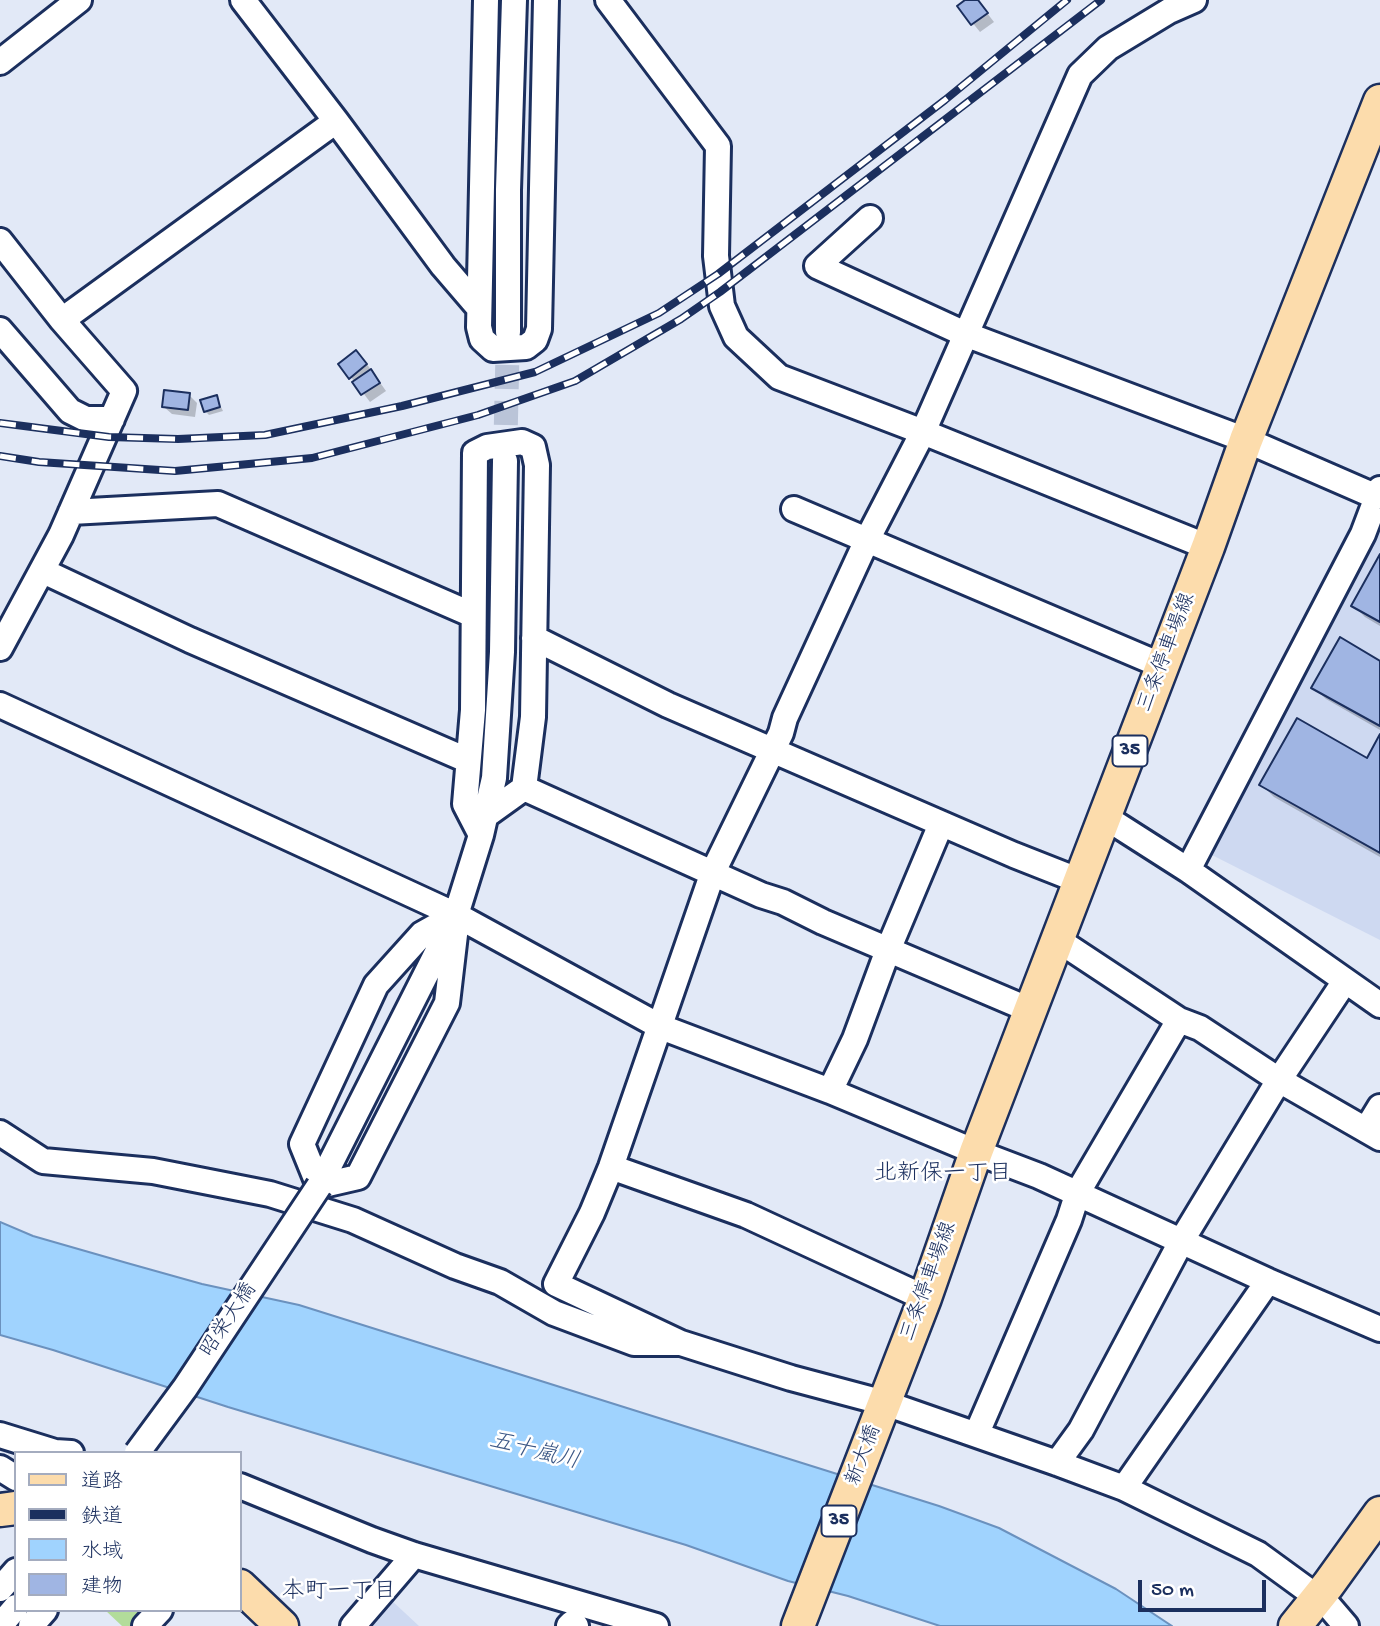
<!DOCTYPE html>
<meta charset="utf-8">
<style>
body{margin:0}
#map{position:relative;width:1380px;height:1626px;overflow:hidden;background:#e2e9f7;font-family:"Gochi Hand","Klee One",sans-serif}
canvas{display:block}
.legend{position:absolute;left:14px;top:1451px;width:228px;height:161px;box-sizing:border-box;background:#fff;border:2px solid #a4acbf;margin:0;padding:9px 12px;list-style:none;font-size:21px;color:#1b2f5e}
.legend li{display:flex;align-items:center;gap:14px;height:35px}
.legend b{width:35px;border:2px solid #a4acbf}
.scale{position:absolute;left:1138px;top:1580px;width:128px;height:32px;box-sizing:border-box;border:4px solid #1b2f5e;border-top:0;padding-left:9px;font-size:21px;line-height:24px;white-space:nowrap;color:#1b2f5e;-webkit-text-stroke:5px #fff;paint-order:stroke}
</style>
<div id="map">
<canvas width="1380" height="1626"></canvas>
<ul class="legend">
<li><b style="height:9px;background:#fcdcac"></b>道路</li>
<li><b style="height:9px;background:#1b2f5e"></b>鉄道</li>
<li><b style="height:19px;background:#a0d3fe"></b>水域</li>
<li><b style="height:19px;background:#a0b5e3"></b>建物</li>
</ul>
<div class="scale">50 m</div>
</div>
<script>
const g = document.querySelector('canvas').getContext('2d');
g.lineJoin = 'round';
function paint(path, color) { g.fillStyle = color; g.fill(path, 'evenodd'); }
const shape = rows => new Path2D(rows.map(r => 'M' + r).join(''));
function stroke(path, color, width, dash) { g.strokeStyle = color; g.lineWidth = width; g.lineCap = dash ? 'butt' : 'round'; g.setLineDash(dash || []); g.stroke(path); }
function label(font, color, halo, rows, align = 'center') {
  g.font = font + ' "Gochi Hand","Klee One",sans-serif'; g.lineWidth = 5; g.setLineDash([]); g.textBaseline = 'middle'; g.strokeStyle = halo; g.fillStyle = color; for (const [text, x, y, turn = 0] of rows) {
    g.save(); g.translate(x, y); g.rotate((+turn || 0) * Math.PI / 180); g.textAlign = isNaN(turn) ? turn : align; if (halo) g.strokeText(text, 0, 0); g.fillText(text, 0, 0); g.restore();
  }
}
paint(shape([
 [1380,529,1380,940,1208,853],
 [390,1599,419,1626,364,1626]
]), '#ced9f1');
paint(shape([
 [105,1610,152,1610,136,1626,122,1626]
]), '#b2dc9a');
const water = shape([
 [0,1222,33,1236,127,1263,202,1284,299,1305,939,1506,999,1528,1116,1589,1172,1626,940,1626,848,1596,788,1581,686,1545,228,1407,53,1350,0,1335,0,1222]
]);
paint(water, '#a0d3fe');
stroke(water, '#6b91be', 2);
paint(shape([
 [968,0,977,0,994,22,980,32,959,6],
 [364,360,386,391,370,402,351,377],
 [189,395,197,403,195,417,172,414,164,407],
 [216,397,223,411,209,415,205,411],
 [1380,558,1380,626,1365,617,1353,605],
 [1380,663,1380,730,1326,699,1313,687],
 [1380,738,1380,857,1274,797,1262,785,1367,760]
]), '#0003');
const building = shape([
 [965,0,978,0,988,13,971,25,957,6,965,0],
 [356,350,367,364,349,379,338,364,356,350],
 [371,369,380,383,361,395,352,382,371,369],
 [164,390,190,393,188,410,162,407,164,390],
 [217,395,220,407,204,412,200,400,217,395],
 [1380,554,1380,622,1351,606,1380,554],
 [1340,637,1380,661,1380,726,1311,688,1340,637],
 [1297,718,1367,758,1380,734,1380,853,1259,785,1297,718]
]);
paint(building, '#a0b5e3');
stroke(building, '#1b2f5e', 2);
stroke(shape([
 [505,461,508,332]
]), '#bac4d8', 24, [24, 12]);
const minor = shape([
 [243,0,336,121,443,266,479,308],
 [486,0,479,327,482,339,493,349,526,347,535,340,539,329,546,0],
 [608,0,718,146,716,256,722,306,736,337,779,377,923,432,1208,547],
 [0,62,79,0],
 [870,218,817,266,965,334,1246,440,1377,497],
 [0,241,62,320,124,391,61,535,0,648],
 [62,320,336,121],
 [0,330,70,411,86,419,112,419],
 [508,332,508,190,514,0],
 [794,509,1163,666],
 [71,512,218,504,473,615],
 [43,571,190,640,467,760],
 [534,638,668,705,1014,855,1080,881],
 [0,705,456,915,661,1027,830,1091,976,1152,1039,1176,1268,1281,1380,1329],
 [524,788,761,895,783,902,823,922,1030,1010],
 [1105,817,1188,870,1380,1005],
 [481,835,465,804,473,710,475,453,487,447,522,442,533,447,537,465,533,717,524,788,485,816],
 [1188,870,1363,534,1380,489],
 [1058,940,1179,1020,1200,1028,1279,1080,1380,1138],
 [830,1091,855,1039,888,950,941,824],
 [1366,1130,1380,1107],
 [0,1133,43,1161,153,1171,270,1194,353,1220,455,1266,500,1282,554,1313,634,1343,681,1343,791,1378,885,1403,1057,1463,1124,1488,1258,1554,1328,1605,1346,1626],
 [611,1167,746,1215,925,1298],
 [319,1186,456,915,481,835,494,778,502,652,505,461],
 [319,1186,302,1144,376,985,422,934,456,915],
 [319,1186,358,1177,447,1003,456,926],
 [681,1343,556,1284,592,1213,611,1167,713,872,781,733,785,718,867,540,923,432,1080,75,1108,48,1169,11,1194,0],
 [977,1433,1069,1220,1078,1192,1179,1020],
 [0,1435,55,1452,71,1453],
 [1057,1463,1081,1430,1182,1240,1279,1080,1345,981],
 [0,1468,16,1478],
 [240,1486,372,1540,414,1555,656,1626],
 [1124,1488,1268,1281],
 [0,1589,16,1571],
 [0,1626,16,1607],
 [31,1626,45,1610],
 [145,1626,160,1610],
 [353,1626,414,1555],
 [569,1626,572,1623,576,1626]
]);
const major = shape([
 [0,1510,16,1508],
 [240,1586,282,1626],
 [798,1626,925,1298,976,1152,1208,547,1246,440,1380,101],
 [1295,1626,1328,1585,1380,1513]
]);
stroke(minor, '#1b2f5e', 30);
stroke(major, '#1b2f5e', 37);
stroke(minor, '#fff', 24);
stroke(major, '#fcdcac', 32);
const rail = shape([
 [0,423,109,437,178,439,265,435,402,406,535,372,659,313,718,274,945,100,1067,0],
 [0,456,39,462,175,471,312,458,478,415,575,381,681,319,720,292,1101,0]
]);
stroke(rail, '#1b2f5e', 8);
stroke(rail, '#fff', 5, [16]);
const minorBridge = shape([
 [137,1453,185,1388,319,1186]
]);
stroke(minorBridge, '#1b2f5e', 30, []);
stroke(minorBridge, '#fff', 24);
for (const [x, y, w] of [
 [1130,751,35],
 [839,1521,35]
]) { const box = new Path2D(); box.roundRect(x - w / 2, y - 15.5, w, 31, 5); g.fillStyle = '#fff'; g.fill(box); stroke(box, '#1b2f5e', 2); }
label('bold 19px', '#1b2f5e', null, [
 ["35",1130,751],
 ["35",839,1521]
]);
label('21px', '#1b2f5e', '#fff', [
 ["三条停車場線",1168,653,-69],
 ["三条停車場線",930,1282,-70],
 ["昭栄大橋",230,1321,-57],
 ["新大橋",865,1456,-69]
]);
label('23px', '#1b2f5e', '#fff', [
 ["北新保一丁目",943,1175],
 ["本町一丁目",339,1593]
]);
label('italic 23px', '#3c5886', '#fff', [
 ["五十嵐川",534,1453,14]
]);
</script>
